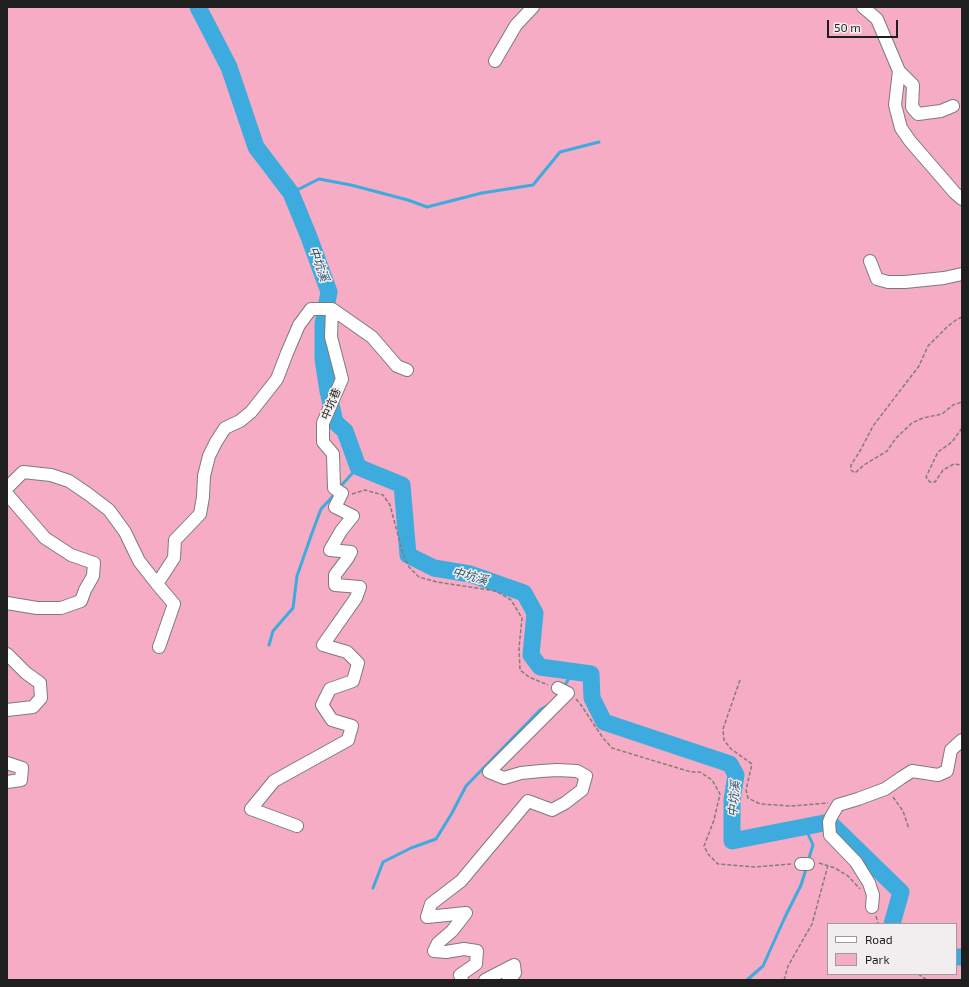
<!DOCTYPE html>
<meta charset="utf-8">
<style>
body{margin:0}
#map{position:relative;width:969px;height:987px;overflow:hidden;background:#e5e1e2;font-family:"Exo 2",sans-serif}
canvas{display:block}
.frame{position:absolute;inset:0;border:8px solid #201f1f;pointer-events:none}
.legend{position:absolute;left:827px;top:923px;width:130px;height:52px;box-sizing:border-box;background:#f2eeef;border:1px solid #9e9b9c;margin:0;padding:5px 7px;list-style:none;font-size:12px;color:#201f1f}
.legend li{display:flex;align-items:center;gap:8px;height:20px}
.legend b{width:20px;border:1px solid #9e9b9c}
.scale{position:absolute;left:827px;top:20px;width:71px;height:18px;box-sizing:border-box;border:2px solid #201f1f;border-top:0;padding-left:5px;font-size:12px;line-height:14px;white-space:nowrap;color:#201f1f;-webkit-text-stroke:3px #f2eeef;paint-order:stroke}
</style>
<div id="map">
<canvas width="969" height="987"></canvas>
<div class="frame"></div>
<ul class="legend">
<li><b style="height:5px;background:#fff"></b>Road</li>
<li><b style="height:11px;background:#f6acc4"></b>Park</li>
</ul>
<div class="scale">50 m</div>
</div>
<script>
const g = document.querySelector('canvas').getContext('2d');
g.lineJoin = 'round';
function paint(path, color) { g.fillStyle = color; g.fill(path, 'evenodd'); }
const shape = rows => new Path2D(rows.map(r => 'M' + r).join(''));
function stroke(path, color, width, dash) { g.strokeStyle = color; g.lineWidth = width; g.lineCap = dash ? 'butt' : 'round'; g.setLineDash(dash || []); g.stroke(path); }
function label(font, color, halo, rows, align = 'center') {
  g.font = font + ' "Exo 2","Noto Sans TC",sans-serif'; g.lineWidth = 3; g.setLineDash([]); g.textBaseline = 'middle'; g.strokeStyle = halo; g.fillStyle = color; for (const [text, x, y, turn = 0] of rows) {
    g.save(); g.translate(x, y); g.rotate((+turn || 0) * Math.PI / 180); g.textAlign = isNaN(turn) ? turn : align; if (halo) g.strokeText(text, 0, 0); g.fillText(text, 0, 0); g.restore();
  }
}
paint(shape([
 [7,7,962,7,962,980,7,980],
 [828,924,956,924,956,974,828,974]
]), '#f6acc4');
stroke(shape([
 [291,193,319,179,351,185,408,200,427,207,482,193,533,185,560,152,599,142],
 [339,488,358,467],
 [269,645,273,631,293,608,297,576,312,533,321,509,336,493],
 [564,687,573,671],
 [805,827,813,845,808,861],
 [373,888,383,862,411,848,436,839,452,813,466,786,540,710,550,704],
 [747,980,763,966,785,917,801,885,807,866]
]), '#3eabde', 3);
stroke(shape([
 [198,7,229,67,256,147,291,193,309,237,329,292,323,324,323,359,328,391,335,422,345,431,358,467,402,485,408,555,434,568,470,574,524,593,535,613,531,655,540,667,591,674,592,698,604,722,730,764,736,775,732,800,732,841,829,822,901,892,892,924],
 [956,957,962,957]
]), '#3eabde', 17);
const minor = shape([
 [863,7,877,19,899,71,895,105,901,128,910,141,955,193,962,199],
 [495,61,516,25,533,7],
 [899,71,913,85,912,107,918,114,941,111,953,106],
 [870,261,877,279,888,282,905,282,944,278,962,274],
 [332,309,331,337,342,379,323,423,323,442,333,454,334,488,341,493],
 [7,488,23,472,51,475,69,481,88,494,109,510,125,532,139,561,157,584,174,558,175,540,200,514,203,497,204,476,209,456,216,442,225,428,240,421,251,412,277,379,287,353,299,325,311,309,332,309,372,337,397,366,407,370],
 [7,494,45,538,71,555,94,563,93,576,85,590,81,601,61,608,37,608,7,603],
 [157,584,174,604,159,647],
 [7,654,26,673,40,683,41,698,33,707,7,710],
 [7,763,22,768,21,780,7,782],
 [297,826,251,809,274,781,348,740,352,726,332,720,322,705,330,689,353,681,358,663,347,652,323,645,356,598,360,587,335,585,335,575,347,559,351,552,330,550,341,531,353,516,335,507,342,493],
 [801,864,808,864],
 [872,907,873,895,869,883,856,862,830,835,829,822,831,817,838,805,858,799,885,789,901,778,912,771,938,775,947,771,951,750,962,740],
 [462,980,460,975,476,964,477,951,464,949,446,952,434,951,438,943,452,931,466,913,427,917,431,904,461,881,528,801,552,810,565,803,582,790,586,776,577,771,557,770,541,771,521,773,504,778,489,772,568,693,558,688],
 [485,980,514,965,515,973,508,980]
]);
stroke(minor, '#7e7a7b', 14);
stroke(shape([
 [962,317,956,320,947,327,928,346,919,366,873,426,860,451,851,465,851,470,855,473,864,465,887,451,896,438,912,423,923,418,942,414,953,405,962,402],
 [962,428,952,442,938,452,926,477,930,482,935,482,943,470,954,464,962,465],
 [352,494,365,490,383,495,390,505,403,554,409,567,419,577,437,582,496,591,511,600,522,618,519,648,520,670,529,677,548,685],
 [740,680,723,729,724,740,731,749,752,764,746,790,748,798,760,804,791,806,828,803],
 [576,699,581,705,603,738,612,748,691,772,700,772,712,780,720,794,714,820,704,846,708,854,718,864,755,867,791,864],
 [893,797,903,811,909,829],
 [819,863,835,868,848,876,860,889],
 [876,916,878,924],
 [918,974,927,980],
 [784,980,788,966,812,924,828,865]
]), '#807d7e', 1.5, [4, 2]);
stroke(minor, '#fff', 12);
label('11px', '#201f1f', '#f2eeef', [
 ["中坑巷",331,404,-67]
]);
label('italic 12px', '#2a556c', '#f2eeef', [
 ["中坑溪",319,264,70],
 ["中坑溪",470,576,15],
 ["中坑溪",734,799,-85]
]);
</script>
